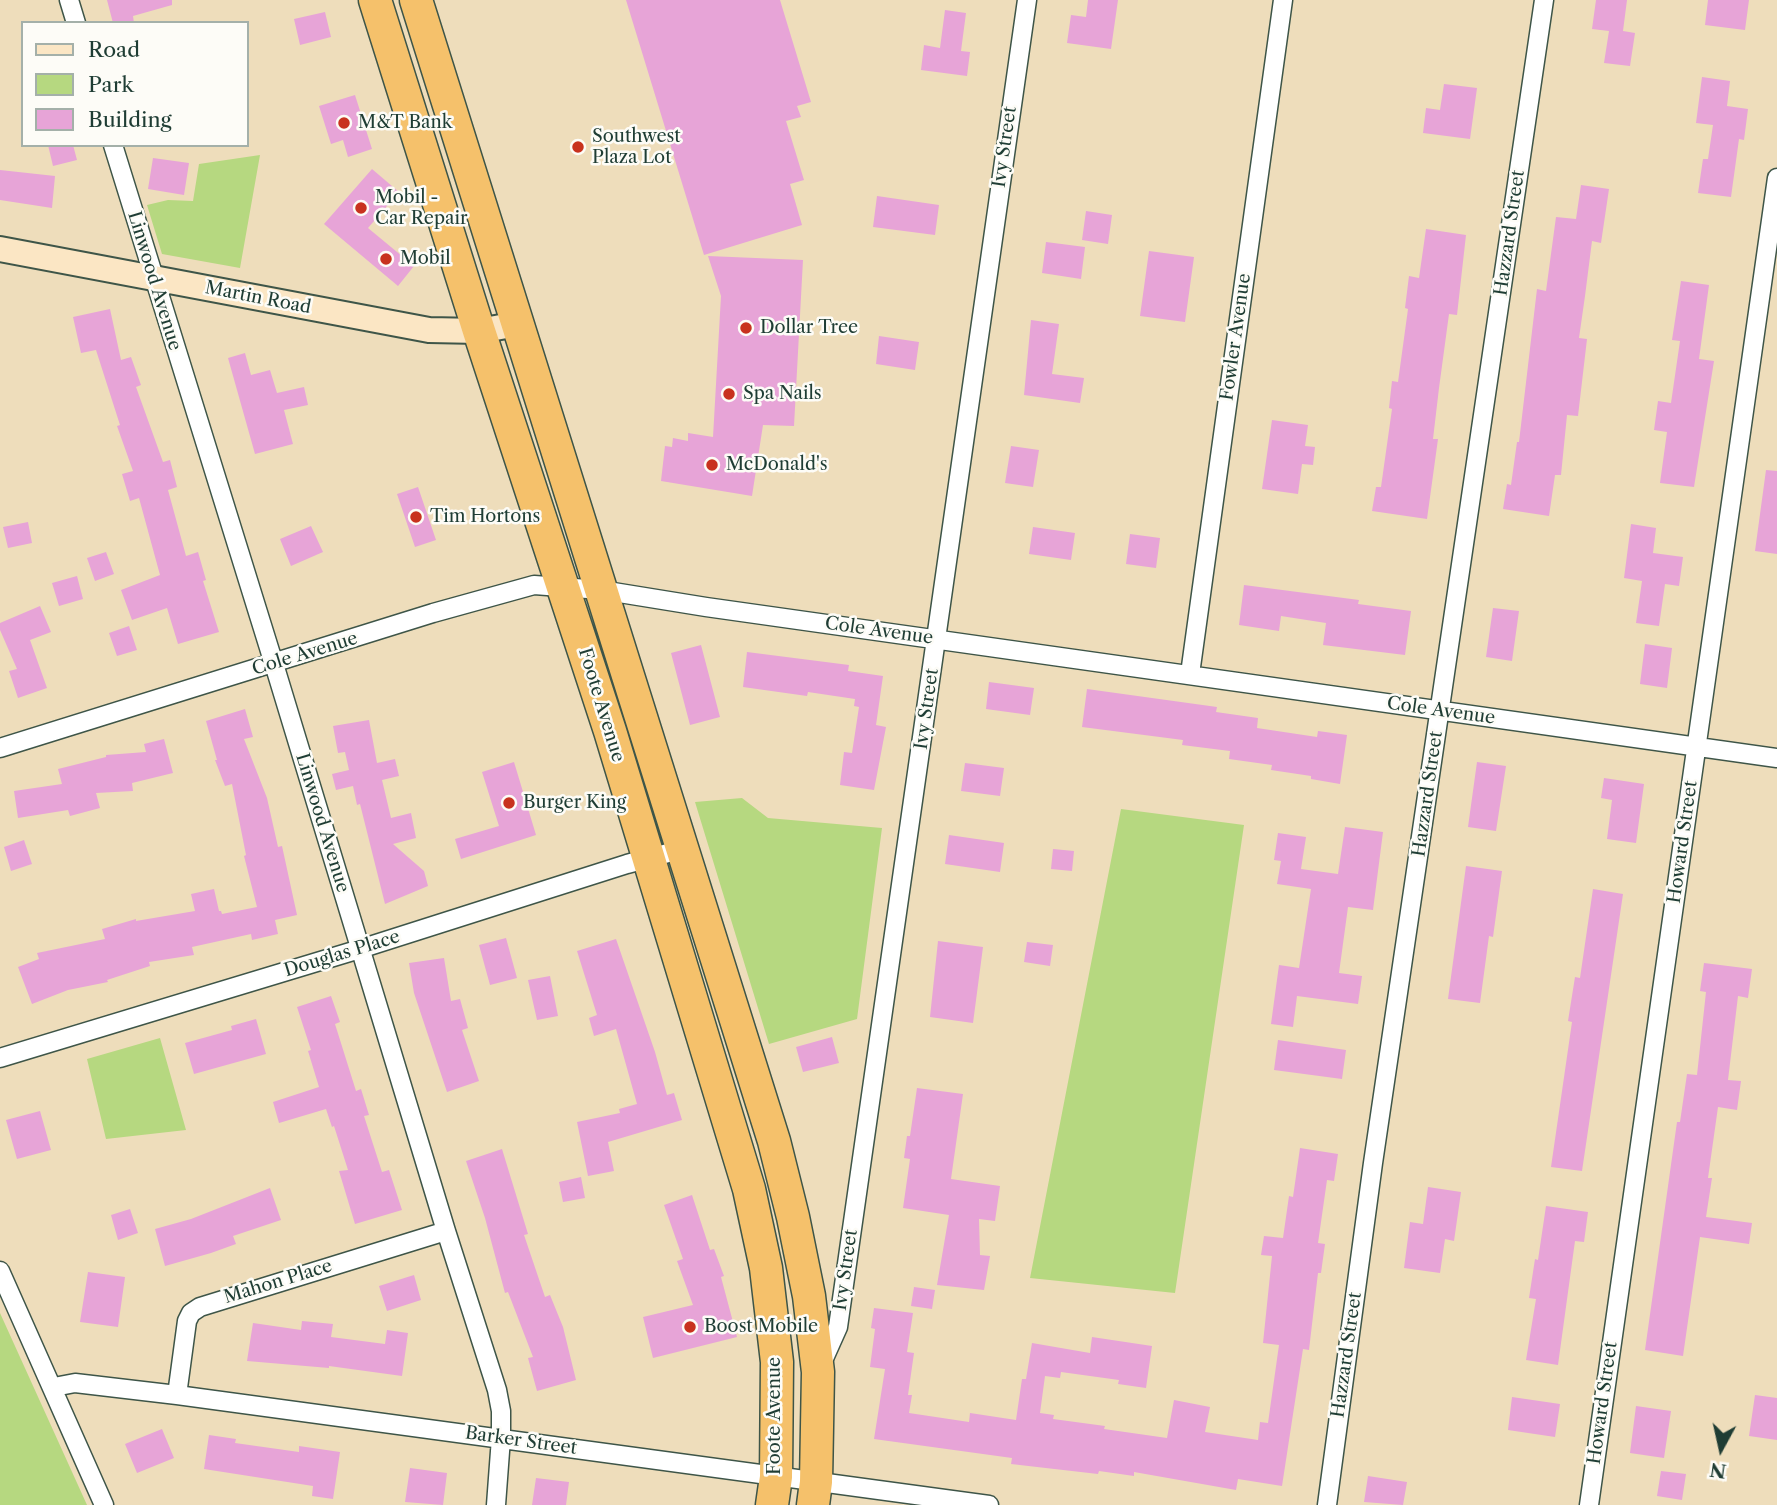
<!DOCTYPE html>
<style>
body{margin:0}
#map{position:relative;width:1777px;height:1505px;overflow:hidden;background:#edb;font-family:"Libre Caslon Text",serif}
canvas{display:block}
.legend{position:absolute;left:21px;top:21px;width:228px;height:126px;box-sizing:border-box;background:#fdfcf7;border:2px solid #a4b0a9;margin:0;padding:9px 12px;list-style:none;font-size:21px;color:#1f3d34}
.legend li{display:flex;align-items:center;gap:14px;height:35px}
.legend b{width:35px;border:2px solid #a4b0a9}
.north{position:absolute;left:1686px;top:1414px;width:70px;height:70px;-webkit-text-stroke:5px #fdfcf7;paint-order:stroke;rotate:188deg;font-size:19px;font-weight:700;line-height:28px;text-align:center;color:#1f3d34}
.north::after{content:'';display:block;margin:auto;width:24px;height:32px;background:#1f3d34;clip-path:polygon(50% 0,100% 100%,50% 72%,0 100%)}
</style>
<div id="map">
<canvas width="1777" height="1505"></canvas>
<ul class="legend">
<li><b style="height:9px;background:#fbe6c4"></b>Road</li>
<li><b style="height:19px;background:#b6d880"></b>Park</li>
<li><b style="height:19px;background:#e7a4d7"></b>Building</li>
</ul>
<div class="north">N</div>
</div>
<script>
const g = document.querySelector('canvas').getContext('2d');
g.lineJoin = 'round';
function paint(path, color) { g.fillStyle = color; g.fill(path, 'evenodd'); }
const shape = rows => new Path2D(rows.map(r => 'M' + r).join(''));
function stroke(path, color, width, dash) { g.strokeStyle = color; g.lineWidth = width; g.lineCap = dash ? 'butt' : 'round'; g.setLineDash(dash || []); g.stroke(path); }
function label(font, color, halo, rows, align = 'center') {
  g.font = font + ' "Libre Caslon Text",serif'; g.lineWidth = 5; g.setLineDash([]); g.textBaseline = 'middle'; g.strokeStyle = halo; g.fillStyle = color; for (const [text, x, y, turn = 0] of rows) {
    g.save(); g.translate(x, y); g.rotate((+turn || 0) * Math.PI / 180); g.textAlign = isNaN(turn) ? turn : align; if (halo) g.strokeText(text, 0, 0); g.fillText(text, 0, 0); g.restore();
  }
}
paint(shape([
 [260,155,240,268,162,254,147,205,168,200,193,201,199,164],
 [742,798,768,818,882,828,857,1019,769,1044,695,802],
 [1121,809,1244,825,1175,1293,1030,1278],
 [160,1038,186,1130,106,1139,87,1059],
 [0,1313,87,1505,0,1505]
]), '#b6d880');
paint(shape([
 [107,0,172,0,172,5,133,16,134,23,113,23],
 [626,0,780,0,811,102,797,106,801,117,786,121,804,180,790,184,802,225,704,255],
 [1088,0,1118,0,1111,49,1067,43,1071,15,1086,17],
 [1596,0,1627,0,1623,31,1635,33,1630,66,1604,63,1609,31,1592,29],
 [1708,0,1749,0,1745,30,1705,25],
 [945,10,966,13,961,51,970,52,967,76,921,70,924,45,940,48],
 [325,12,331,37,300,45,294,19],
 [1702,77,1730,81,1727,106,1748,109,1744,140,1739,139,1731,197,1698,193,1703,159,1708,159,1713,125,1696,123],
 [1444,84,1477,88,1470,139,1423,133,1426,108,1440,110],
 [355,95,372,149,348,157,343,140,331,144,319,106],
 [48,145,73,145,77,160,53,166],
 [153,158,189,163,184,195,148,189],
 [372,169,399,192,368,228,414,266,398,286,324,224],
 [0,170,55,176,52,208,0,200],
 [1581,185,1609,189,1601,243,1592,241,1585,296,1579,338,1587,339,1578,416,1567,415,1561,475,1555,475,1549,516,1503,509,1507,484,1511,485,1517,442,1519,442,1537,289,1546,291,1556,217,1576,219],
 [877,196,939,205,935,235,873,227],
 [1086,211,1112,215,1108,244,1082,240],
 [1426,229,1466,235,1457,315,1449,314,1439,388,1433,439,1438,439,1427,519,1372,511,1376,487,1381,487,1392,409,1389,408,1392,381,1398,382,1408,309,1405,308,1409,276,1419,278],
 [1046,242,1085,247,1081,279,1042,273],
 [1149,251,1194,257,1185,322,1140,316],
 [708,256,803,260,794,426,763,425,752,496,661,481,665,446,672,447,673,438,688,441,688,433,713,437,721,296],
 [1681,281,1709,285,1699,359,1714,361,1694,487,1660,483,1667,432,1654,430,1658,401,1671,403,1680,341,1672,340],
 [110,309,121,360,131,357,141,385,136,387,163,462,170,460,177,487,168,490,186,556,198,552,206,580,203,581,219,632,178,644,167,608,132,620,121,590,160,575,139,498,130,501,122,474,133,471,117,426,120,425,96,350,81,353,73,317],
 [1031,320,1059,324,1052,374,1084,378,1080,403,1024,395],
 [879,336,919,342,915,370,876,364],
 [245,353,251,375,270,370,277,393,304,387,308,405,284,410,293,444,255,454,228,358],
 [1272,420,1308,425,1305,446,1315,447,1313,465,1302,464,1298,494,1262,489],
 [1011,446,1039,450,1033,487,1005,483],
 [1766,470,1777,471,1777,554,1755,551],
 [418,487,436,540,415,547,397,494],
 [28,522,32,543,8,548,3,527],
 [1631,524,1656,528,1653,553,1683,557,1679,586,1665,584,1659,626,1636,623,1642,581,1624,578],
 [311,526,323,552,291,566,280,539],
 [1033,527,1075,533,1071,560,1029,554],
 [1130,534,1160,538,1156,568,1126,564],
 [106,552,114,574,95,581,87,558],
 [77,576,83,599,59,606,52,583],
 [1244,585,1359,600,1358,604,1411,611,1405,655,1323,645,1326,623,1281,616,1279,631,1239,625],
 [40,606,51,632,30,640,47,688,18,698,9,671,17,669,0,630,0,623],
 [1493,608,1519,611,1512,661,1486,657],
 [129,626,137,650,117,656,109,633],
 [1645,644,1672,648,1667,688,1640,684],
 [701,645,720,717,690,725,671,653],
 [747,652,849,665,848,671,883,676,876,725,886,727,874,790,840,785,844,752,852,753,859,707,854,706,855,699,808,692,807,696,743,687],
 [989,682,1034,688,1030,715,986,709],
 [1087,689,1217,707,1216,712,1258,718,1257,728,1317,737,1318,731,1347,735,1340,784,1311,779,1311,776,1271,770,1272,765,1229,759,1230,751,1182,745,1183,740,1082,727],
 [245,709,253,737,244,739,267,798,278,847,282,846,297,915,275,920,278,934,252,940,251,934,192,947,194,955,149,962,150,966,107,980,108,982,68,990,32,1004,18,967,39,959,37,953,105,939,102,929,136,919,136,921,195,911,191,894,214,889,219,911,221,911,222,914,257,907,244,856,246,855,232,784,225,786,215,760,217,760,206,721],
 [369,720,377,763,395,759,399,776,382,780,391,818,411,813,416,838,393,844,424,871,428,886,385,904,360,804,357,805,353,786,336,790,332,774,349,770,345,752,338,753,333,726],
 [164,739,173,773,132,783,133,791,96,793,100,808,70,816,68,810,18,818,14,791,62,784,58,769,106,757,106,755,146,752,144,744],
 [514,762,536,835,461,859,455,839,499,826,482,772],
 [1477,762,1506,766,1496,831,1468,827],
 [965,763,1004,768,1000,796,961,791],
 [1604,778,1644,784,1636,843,1607,839,1612,800,1601,798],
 [1345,827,1383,832,1373,910,1348,907,1339,973,1362,976,1358,1004,1297,996,1293,1027,1271,1024,1279,965,1299,968,1311,889,1277,884,1281,861,1274,860,1278,833,1306,837,1301,869,1338,874],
 [949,835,1004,843,1000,872,945,864],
 [24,840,32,864,11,871,4,847],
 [1053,849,1074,851,1072,871,1051,869],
 [1466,866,1502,871,1493,937,1489,936,1480,1003,1448,999],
 [1593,889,1623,894,1582,1171,1551,1167,1572,1022,1568,1021,1575,977,1580,978],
 [506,938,517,978,490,985,479,945],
 [616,939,655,1052,667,1095,674,1093,682,1120,608,1142,614,1171,588,1176,577,1122,620,1113,619,1109,637,1104,616,1029,594,1036,589,1018,597,1015,577,951],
 [938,941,983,947,973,1023,930,1017],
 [1027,942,1053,945,1050,966,1024,962],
 [444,958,451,1001,460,999,468,1028,462,1030,479,1081,447,1092,414,993,409,963],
 [1704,963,1752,969,1748,998,1738,996,1728,1080,1741,1081,1737,1110,1718,1107,1708,1178,1712,1178,1706,1217,1752,1223,1749,1244,1700,1237,1683,1356,1645,1350,1677,1122,1680,1122,1687,1074,1697,1075,1706,992,1700,991],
 [550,976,558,1016,537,1020,528,980],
 [331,996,340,1022,335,1024,356,1091,361,1089,369,1115,364,1116,382,1172,389,1170,402,1210,355,1224,339,1171,348,1170,334,1126,332,1127,326,1109,279,1123,273,1102,319,1087,308,1051,311,1050,297,1007],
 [256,1019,266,1054,194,1074,185,1043,232,1030,231,1026],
 [832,1037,839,1063,803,1072,796,1047],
 [1278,1040,1346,1050,1342,1079,1274,1070],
 [917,1088,963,1094,951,1179,1000,1186,995,1221,979,1219,980,1255,990,1256,984,1290,937,1285,949,1215,903,1208,910,1159,904,1158,907,1136,910,1136],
 [40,1111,51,1150,17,1159,6,1120],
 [1300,1148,1338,1154,1334,1181,1327,1180,1318,1243,1325,1244,1321,1273,1318,1273,1309,1350,1303,1349,1282,1486,1238,1479,1236,1490,1134,1472,1134,1476,1099,1471,1098,1474,1011,1464,1012,1458,874,1439,885,1369,870,1367,875,1329,871,1328,874,1308,913,1313,907,1352,914,1353,908,1395,912,1395,909,1413,969,1422,970,1413,1016,1420,1022,1379,1026,1379,1032,1343,1090,1353,1092,1337,1152,1346,1146,1388,1118,1384,1119,1380,1061,1372,1060,1378,1045,1376,1040,1413,1054,1415,1053,1419,1105,1426,1104,1429,1167,1438,1174,1400,1210,1407,1205,1432,1258,1440,1260,1422,1268,1423,1279,1345,1263,1343,1272,1256,1261,1255,1264,1236,1283,1238,1289,1196,1293,1197],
 [502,1149,528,1234,524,1235,545,1297,550,1295,563,1327,576,1380,537,1391,528,1358,533,1357,508,1292,505,1293,485,1218,466,1161],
 [581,1177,585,1198,563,1202,559,1182],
 [1428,1187,1461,1192,1454,1241,1445,1239,1440,1273,1404,1268,1410,1222,1423,1224],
 [270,1188,281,1220,233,1236,236,1244,211,1253,165,1266,155,1229,191,1219],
 [692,1195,710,1250,714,1249,724,1276,721,1277,737,1337,653,1358,643,1317,693,1305,677,1261,683,1259,664,1205],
 [1546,1206,1588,1212,1584,1242,1575,1241,1558,1365,1526,1360,1536,1299,1529,1298,1535,1259,1538,1260],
 [130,1209,138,1233,118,1240,111,1215],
 [88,1272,125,1277,118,1327,80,1322],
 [414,1275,421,1300,387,1311,379,1286],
 [914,1287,935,1290,932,1309,911,1306],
 [302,1321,333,1324,331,1337,385,1344,387,1330,408,1333,402,1376,329,1366,329,1368,247,1361,253,1323,301,1330],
 [1755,1395,1777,1398,1777,1440,1749,1436],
 [1512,1397,1560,1404,1555,1437,1508,1430],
 [1636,1406,1671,1411,1664,1458,1630,1453],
 [162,1429,174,1458,137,1473,125,1444],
 [209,1435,236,1439,235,1443,299,1452,299,1446,340,1452,333,1499,312,1496,313,1486,204,1469],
 [410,1468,447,1473,443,1505,405,1502],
 [1661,1471,1686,1474,1682,1500,1657,1496],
 [1368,1476,1407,1482,1403,1505,1364,1502],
 [536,1478,569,1482,566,1505,532,1505]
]), '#e7a4d7');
const street = shape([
 [69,0,76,23],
 [113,145,274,664,446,1231,497,1390,501,1411,501,1438,496,1505],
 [1190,674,1283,0],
 [0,748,433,613,534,585,601,590,706,607,1777,758],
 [0,1058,360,949,627,864,683,849],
 [0,1271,104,1505],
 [821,1365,838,1327,1027,0],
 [54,1387,75,1383,177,1395,989,1505],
 [177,1395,187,1321,191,1313,200,1307,446,1231],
 [1327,1505,1373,1163,1544,0],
 [1589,1505,1777,178]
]);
const secondary = shape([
 [0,249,429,330,479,331,517,324]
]);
const highway = shape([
 [375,0,479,331,610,731,749,1189,766,1268,777,1362,776,1477,772,1505],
 [416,0,774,1141,793,1217,809,1296,818,1372,816,1482,813,1505]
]);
stroke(street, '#3e5548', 21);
stroke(secondary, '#3e5548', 28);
stroke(highway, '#3e5548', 35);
stroke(street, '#fff', 18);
stroke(secondary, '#fbe6c4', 24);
stroke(highway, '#f5c16b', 32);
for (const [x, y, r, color] of [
 [344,123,7,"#c8321e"],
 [578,147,7,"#c8321e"],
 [361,208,7,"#c8321e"],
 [386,259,7,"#c8321e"],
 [746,328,7,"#c8321e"],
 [729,394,7,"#c8321e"],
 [712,465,7,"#c8321e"],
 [416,517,7,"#c8321e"],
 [509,803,7,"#c8321e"],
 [690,1327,7,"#c8321e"]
]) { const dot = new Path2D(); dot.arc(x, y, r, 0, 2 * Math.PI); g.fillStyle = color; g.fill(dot); stroke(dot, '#fdfcf7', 2.5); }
label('18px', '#1f3d34', '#fdfcf7', [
 ["M&T Bank",358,123],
 ["Southwest",592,137],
 ["Plaza Lot",592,158],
 ["Mobil -",375,198],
 ["Car Repair",375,219],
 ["Mobil",400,259],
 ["Dollar Tree",760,328],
 ["Spa Nails",743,394],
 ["McDonald's",726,465],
 ["Tim Hortons",430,517],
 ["Burger King",523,803],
 ["Boost Mobile",704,1327]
], 'left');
label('18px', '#1f3d34', '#fdfcf7', [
 ["Ivy Street",1005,147,-82],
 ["Hazzard Street",1510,233,-82],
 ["Linwood Avenue",154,281,73],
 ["Martin Road",258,298,11],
 ["Fowler Avenue",1236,337,-82],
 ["Cole Avenue",879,631,8],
 ["Cole Avenue",305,654,-17],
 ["Foote Avenue",601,705,73],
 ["Ivy Street",927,709,-82],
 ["Cole Avenue",1441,711,8],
 ["Hazzard Street",1428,794,-82],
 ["Linwood Avenue",322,823,73],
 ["Howard Street",1683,842,-82],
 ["Douglas Place",342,954,-17],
 ["Ivy Street",846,1270,-82],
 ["Mahon Place",278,1282,-17],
 ["Hazzard Street",1347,1355,-82],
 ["Howard Street",1603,1403,-82],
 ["Foote Avenue",775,1416,-90],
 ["Barker Street",521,1441,8]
]);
</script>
